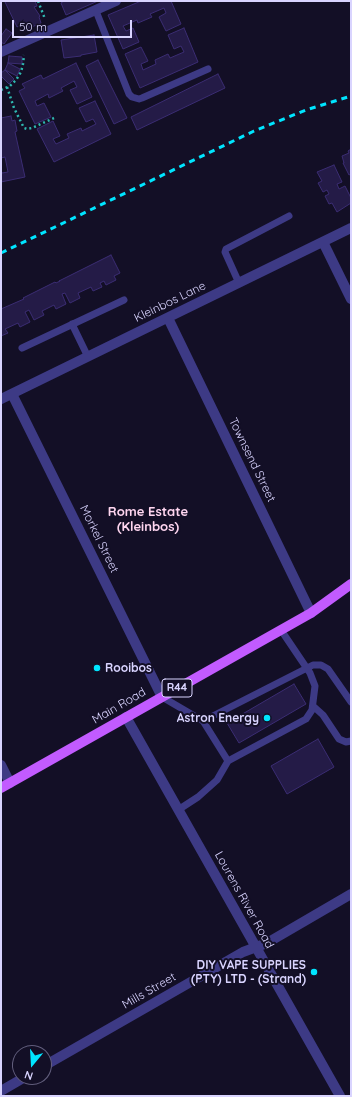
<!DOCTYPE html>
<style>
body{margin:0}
#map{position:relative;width:352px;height:1097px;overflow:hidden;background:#130f26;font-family:Quicksand,sans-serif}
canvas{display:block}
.frame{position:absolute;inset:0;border:2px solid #d9d4ff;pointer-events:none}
.north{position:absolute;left:12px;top:1045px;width:40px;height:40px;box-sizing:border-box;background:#130f26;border:1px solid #625e7d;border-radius:50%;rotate:198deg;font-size:11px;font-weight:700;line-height:16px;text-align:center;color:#d9d4ff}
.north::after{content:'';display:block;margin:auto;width:14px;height:18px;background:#00e5ff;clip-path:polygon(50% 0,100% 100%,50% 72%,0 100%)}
.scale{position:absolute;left:12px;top:20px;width:120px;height:18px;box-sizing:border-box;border:2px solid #d9d4ff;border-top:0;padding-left:5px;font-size:12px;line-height:14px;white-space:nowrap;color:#d9d4ff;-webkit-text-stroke:3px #130f26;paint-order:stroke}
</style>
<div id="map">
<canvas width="352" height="1097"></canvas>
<div class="frame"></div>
<div class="north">N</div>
<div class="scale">50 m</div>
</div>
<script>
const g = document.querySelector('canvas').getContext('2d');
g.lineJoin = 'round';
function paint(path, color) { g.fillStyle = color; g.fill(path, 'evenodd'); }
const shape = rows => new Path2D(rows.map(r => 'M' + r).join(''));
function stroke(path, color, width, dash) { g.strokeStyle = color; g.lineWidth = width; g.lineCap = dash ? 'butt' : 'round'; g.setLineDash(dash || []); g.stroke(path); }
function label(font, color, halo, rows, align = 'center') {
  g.font = font + ' Quicksand,sans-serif'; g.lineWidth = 4; g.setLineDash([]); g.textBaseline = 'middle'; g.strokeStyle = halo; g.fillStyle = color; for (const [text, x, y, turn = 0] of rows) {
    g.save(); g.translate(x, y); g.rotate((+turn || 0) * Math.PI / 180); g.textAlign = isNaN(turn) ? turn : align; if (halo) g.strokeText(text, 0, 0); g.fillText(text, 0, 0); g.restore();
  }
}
const building = shape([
 [8,1,35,1,37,6,34,7,40,16,39,17,41,23,25,30,22,24,17,27,5,2,8,1],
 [64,1,98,1,66,15,61,3,64,1],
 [141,1,171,1,181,24,166,31,159,17,166,13,164,8,150,14,152,17,138,23,137,20,123,26,126,31,133,28,139,42,123,49,108,15,141,1],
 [184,28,198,62,140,88,125,54,141,47,148,61,141,64,143,70,156,64,155,60,168,54,170,58,184,52,181,46,174,49,168,35,184,28],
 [6,29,12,33,4,44,1,42,1,36,6,29],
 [94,35,97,52,81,55,81,56,64,58,61,40,94,35],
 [9,56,22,57,22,64,8,63,9,56],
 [98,60,127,118,114,124,86,66,98,60],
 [8,63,20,69,17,76,5,70,8,63],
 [76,63,92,97,77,104,70,90,77,87,74,81,61,88,63,91,49,98,48,94,35,101,37,106,44,103,51,117,35,124,19,91,25,88,22,84,41,75,43,79,76,63],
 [5,70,14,79,9,84,1,76,1,73,5,70],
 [218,74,225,88,137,130,131,117,218,74],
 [95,101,111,134,54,162,37,129,53,121,60,136,53,139,56,144,69,138,67,134,81,128,82,131,96,124,93,119,86,122,79,108,95,101],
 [11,116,12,121,15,120,17,131,15,132,25,177,1,182,1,170,2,173,8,172,5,157,1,158,1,118,11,116],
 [351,149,351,174,349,175,343,163,344,163,342,156,349,153,348,151,351,149],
 [334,165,342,182,337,184,339,189,345,186,351,198,351,203,337,212,332,203,329,204,325,196,329,194,327,190,323,192,318,183,322,181,317,172,334,165],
 [111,255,120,273,114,276,116,280,106,285,104,281,100,283,102,287,93,291,91,287,78,293,80,298,70,303,65,293,62,294,66,304,56,309,54,305,42,311,44,315,34,320,29,310,25,312,30,322,20,327,18,323,5,329,8,333,1,336,1,309,24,299,23,298,55,282,56,283,60,281,59,281,111,255],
 [294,684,306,704,239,743,227,723,294,684],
 [318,739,334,767,287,794,271,766,318,739]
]);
paint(building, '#241b47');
stroke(building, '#3b2d73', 1);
stroke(shape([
 [38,1,45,19],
 [7,87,14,108,24,128,27,129,32,128,54,118],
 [1,90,10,86,16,80,21,72,23,64,24,55]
]), '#2fb8b0', 2.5, [2, 3]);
stroke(shape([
 [96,11,129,94,132,97,139,99,142,98,208,69],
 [239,283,225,252,226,249,289,216],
 [72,324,88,357],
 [22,348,124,300],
 [162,697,203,721,228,761],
 [313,706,323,715,339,739,346,742,351,741],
 [203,721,313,665,321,665,328,669,351,702],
 [178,810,198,797,217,780,228,761,306,719,312,710,315,686,310,673,281,630]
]), '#3d3a85', 7);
stroke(shape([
 [1,52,116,1],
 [323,242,351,299],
 [168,318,311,613],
 [12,394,162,697],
 [1,399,351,228],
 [126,717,340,1096],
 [1,765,10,783],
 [44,1066,243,952,267,943,351,894],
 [1,1091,25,1077]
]), '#3d3a85', 10);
stroke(shape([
 [1,788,311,613,351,584]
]), '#c25bff', 10);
stroke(shape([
 [1,253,254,131,306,110,351,96]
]), '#00e5ff', 3, [6, 5]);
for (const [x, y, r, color] of [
 [97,668,4,"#00e5ff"],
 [267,718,4,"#00e5ff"],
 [314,972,4,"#00e5ff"]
]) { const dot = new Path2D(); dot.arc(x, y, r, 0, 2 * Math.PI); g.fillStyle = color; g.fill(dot); stroke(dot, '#130f26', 1.5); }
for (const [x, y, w] of [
 [177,688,30]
]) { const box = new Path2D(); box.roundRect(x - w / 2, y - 9, w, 18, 3); g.fillStyle = '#130f26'; g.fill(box); stroke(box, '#d9d4ff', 1); }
label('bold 11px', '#d9d4ff', null, [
 ["R44",177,688]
]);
label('12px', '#d9d4ff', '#130f26', [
 ["Kleinbos Lane",170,302,-26],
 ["Townsend Street",252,460,64],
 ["Morkel Street",99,539,64],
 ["Main Road",119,706,-30],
 ["Lourens River Road",244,900,61],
 ["Mills Street",149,991,-30]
]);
label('bold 12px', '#d9d4ff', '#130f26', [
 ["Rooibos",105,668,"left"],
 ["Astron Energy",259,718],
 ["DIY VAPE SUPPLIES",306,965],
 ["(PTY) LTD - (Strand)",306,979]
], 'right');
label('bold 13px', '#ffd6f0', '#130f26', [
 ["Rome Estate",148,512],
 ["(Kleinbos)",148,527]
]);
</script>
